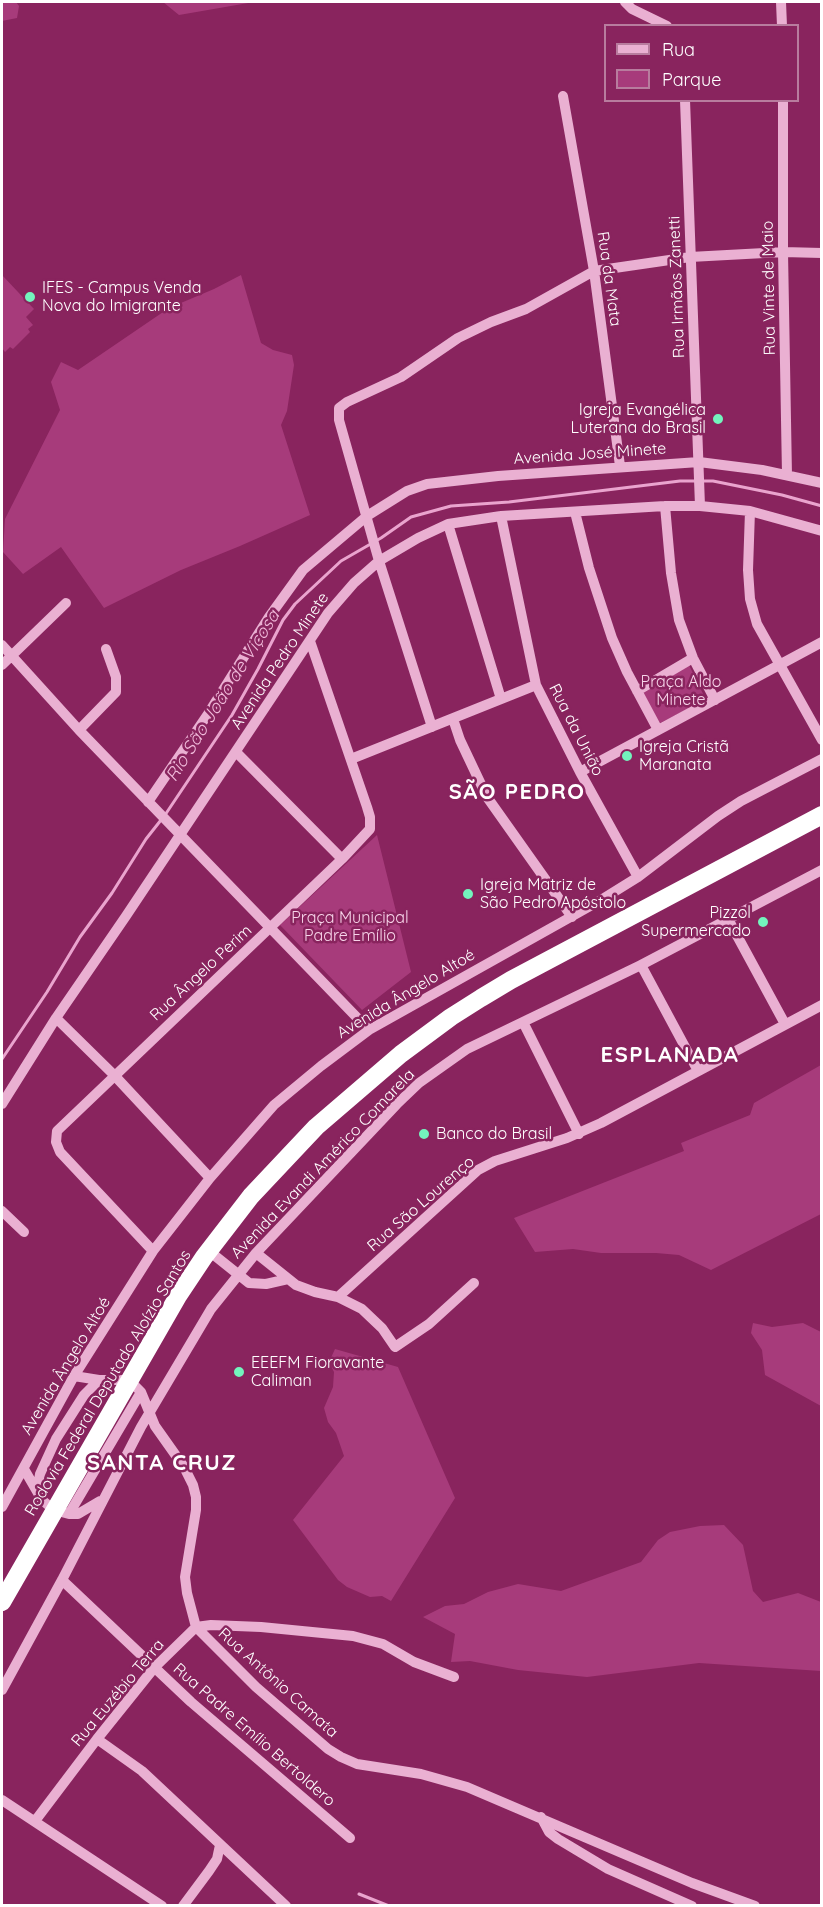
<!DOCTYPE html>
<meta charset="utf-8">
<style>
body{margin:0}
#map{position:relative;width:823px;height:1907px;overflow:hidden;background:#89245e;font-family:Quicksand,sans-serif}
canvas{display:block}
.frame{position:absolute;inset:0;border:3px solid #fff;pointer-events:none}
.legend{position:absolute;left:604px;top:24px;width:195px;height:78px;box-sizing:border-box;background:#89245e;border:2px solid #b87c9e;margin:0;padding:8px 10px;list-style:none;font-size:18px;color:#fff}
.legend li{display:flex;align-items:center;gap:12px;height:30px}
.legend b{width:30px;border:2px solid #b87c9e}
</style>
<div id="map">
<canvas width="823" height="1907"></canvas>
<div class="frame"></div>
<ul class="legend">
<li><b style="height:8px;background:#eab0d2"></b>Rua</li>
<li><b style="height:16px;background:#a73b7b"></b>Parque</li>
</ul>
</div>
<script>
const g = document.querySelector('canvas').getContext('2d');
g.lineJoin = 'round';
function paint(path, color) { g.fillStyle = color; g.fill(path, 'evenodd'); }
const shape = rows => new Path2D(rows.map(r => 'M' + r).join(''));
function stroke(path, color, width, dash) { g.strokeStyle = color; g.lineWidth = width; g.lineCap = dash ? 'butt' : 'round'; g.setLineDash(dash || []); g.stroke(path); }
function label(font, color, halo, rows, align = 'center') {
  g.font = font + ' Quicksand,sans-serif'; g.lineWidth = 5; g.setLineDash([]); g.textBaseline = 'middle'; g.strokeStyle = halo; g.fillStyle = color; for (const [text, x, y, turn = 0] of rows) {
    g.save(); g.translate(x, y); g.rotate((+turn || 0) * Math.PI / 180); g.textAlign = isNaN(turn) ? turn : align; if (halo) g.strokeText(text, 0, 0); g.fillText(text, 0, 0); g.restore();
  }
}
paint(shape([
 [2,2,16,2,19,6,17,18,2,21],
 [163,2,254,2,179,15],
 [2,275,34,309,26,317,33,325,28,329,30,332,13,349,10,347,5,352,2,348],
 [241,275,261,343,273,350,292,355,294,365,287,411,281,425,310,515,240,546,181,570,104,608,61,547,23,574,3,552,5,519,60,410,51,382,61,362,78,370,169,308,214,289],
 [689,665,706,700,658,724,642,694],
 [377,835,411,972,362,1010,280,925],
 [821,1065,821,1214,711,1270,679,1255,656,1253,601,1253,573,1249,535,1252,514,1218,684,1151,681,1143,750,1115,754,1103],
 [753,1323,772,1327,803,1323,821,1332,821,1406,765,1375,762,1350,751,1333],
 [335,1349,398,1367,455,1498,391,1601,382,1596,370,1597,347,1587,338,1580,293,1520,344,1456,336,1433,328,1422,324,1408,333,1387,334,1372,329,1362],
 [724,1525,743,1545,753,1591,763,1602,798,1593,821,1602,821,1671,699,1663,587,1677,518,1670,470,1661,451,1662,455,1634,423,1617,445,1606,464,1604,488,1592,518,1584,561,1591,641,1562,658,1540,670,1532,700,1526]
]), '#a73b7b');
stroke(shape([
 [165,815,232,715,258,669,283,620,295,604,341,561,381,538,411,517,451,506,509,502,680,481,713,481,782,495,822,506],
 [2,1059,47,992,80,937,112,893,146,839,161,820],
 [359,1894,389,1906]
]), '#eaa4ce', 3);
stroke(shape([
 [625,2,632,9,667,26],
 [781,2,782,26],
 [563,96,594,271,620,466],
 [685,100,700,506],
 [783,100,783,252,787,475],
 [665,506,671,573,679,620,693,658,715,700],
 [750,511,748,570,750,599,757,624,822,740],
 [575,512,589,568,612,638,627,672,658,730],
 [501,516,536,685,580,772,638,877],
 [448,524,501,699],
 [2,645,79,730,369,1030],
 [2,665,66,603],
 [637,691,693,658],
 [453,719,460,740,487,797,572,917],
 [432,727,379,561,339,420,339,408,347,402,401,377,458,338,491,322,526,309,594,271,690,257,783,252,822,253],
 [79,730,116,692,116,677,106,649],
 [236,752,342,859],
 [351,759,536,685],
 [580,772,822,642],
 [148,802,208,714,269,617,303,570,367,516,407,491,427,484,498,476,699,462,762,470,822,483],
 [728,919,785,1024],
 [641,965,698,1071],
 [56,1018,114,1075,210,1178],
 [523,1022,579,1134],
 [2,1104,56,1018,126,916,328,613,354,583,379,561,418,538,448,524,501,516,665,506,700,506,750,511,822,531],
 [2,1211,24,1232],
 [153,1251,60,1152,56,1142,57,1131,342,859,370,829,370,817,367,807,310,641],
 [209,1251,249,1283,266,1284,288,1279],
 [256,1253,296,1285,315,1292,338,1297,362,1309,382,1328,395,1347,429,1324,474,1283],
 [338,1297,478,1170,495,1161,567,1138,601,1123,822,1005],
 [74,1376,99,1380,129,1380,141,1392,155,1426,184,1467,193,1485,196,1497,196,1510,185,1577,187,1593,196,1627,256,1687,328,1749,341,1757,357,1764,421,1774,467,1787,692,1883,755,1906],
 [24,1469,42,1500,54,1510,69,1514,78,1514,100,1501],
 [37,1491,40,1474,56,1439,84,1395,99,1380],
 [2,1507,74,1376,153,1251,210,1178,274,1105,321,1066,369,1030,601,900,638,877,718,816,741,801,822,759],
 [69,1514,141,1392],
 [62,1580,191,1702,350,1838],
 [2,1690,62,1580,141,1427,211,1309,256,1253,397,1104,419,1083,467,1049,641,965,822,870],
 [97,1739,142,1771,286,1906],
 [2,1800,162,1906],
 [541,1817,549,1832,558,1839,608,1869,692,1906],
 [35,1821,97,1739,154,1668,196,1627,211,1625,261,1627,353,1636,383,1644,414,1662,454,1677],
 [183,1906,209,1871,217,1859,220,1845]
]), '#eab0d2', 10);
stroke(shape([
 [2,1602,178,1296,204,1257,251,1196,316,1127,401,1054,451,1017,481,998,511,980,822,815]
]), '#fff', 18);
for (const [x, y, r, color] of [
 [30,297,6,"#73f4bd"],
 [718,419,6,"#73f4bd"],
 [627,756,6,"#73f4bd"],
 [468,894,6,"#73f4bd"],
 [763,922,6,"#73f4bd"],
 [424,1134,6,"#73f4bd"],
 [239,1372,6,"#73f4bd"]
]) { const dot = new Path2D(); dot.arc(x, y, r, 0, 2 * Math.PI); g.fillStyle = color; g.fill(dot); stroke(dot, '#89245e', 2); }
label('16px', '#fff', '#89245e', [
 ["Rua da Mata",609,279,82],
 ["Rua Irmãos Zanetti",677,287,-92],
 ["Rua Vinte de Maio",769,288,-91],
 ["Avenida José Minete",590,454,-4],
 ["Avenida Pedro Minete",280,661,-56],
 ["Rua da União",576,730,63],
 ["Rua Ângelo Perim",201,973,-43],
 ["Avenida Ângelo Altoé",406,994,-31],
 ["Avenida Evandi Américo Comarela",323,1164,-46],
 ["Rua São Lourenço",421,1204,-41],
 ["Avenida Ângelo Altoé",66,1366,-59],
 ["Rodovia Federal Deputado Aloízio Santos",108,1383,-59],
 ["Rua Antônio Camata",278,1683,42],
 ["Rua Euzébio Terra",118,1693,-50],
 ["Rua Padre Emílio Bertoldero",254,1735,41]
]);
label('16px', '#fff', '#89245e', [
 ["IFES - Campus Venda",42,288],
 ["Nova do Imigrante",42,306],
 ["Igreja Evangélica",706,410,"right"],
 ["Luterana do Brasil",706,428,"right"],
 ["Igreja Cristã",639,747],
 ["Maranata",639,765],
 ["Igreja Matriz de",480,885],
 ["São Pedro Apóstolo",480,903],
 ["Pizzol",751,913,"right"],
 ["Supermercado",751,931,"right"],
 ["Banco do Brasil",436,1134],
 ["EEEFM Fioravante",251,1363],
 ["Caliman",251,1381]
], 'left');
label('16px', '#f7d4e9', '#89245e', [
 ["Praça Aldo",681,682],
 ["Minete",681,700],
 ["Praça Municipal",350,918],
 ["Padre Emílio",350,936]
]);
label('italic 18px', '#f1bbdb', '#89245e', [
 ["Rio São João de Viçosa",223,696,-58]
]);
g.letterSpacing = '1.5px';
label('bold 22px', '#fff', '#89245e', [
 ["SÃO PEDRO",517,792],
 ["ESPLANADA",670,1055],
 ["SANTA CRUZ",162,1463]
]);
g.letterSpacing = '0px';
</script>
